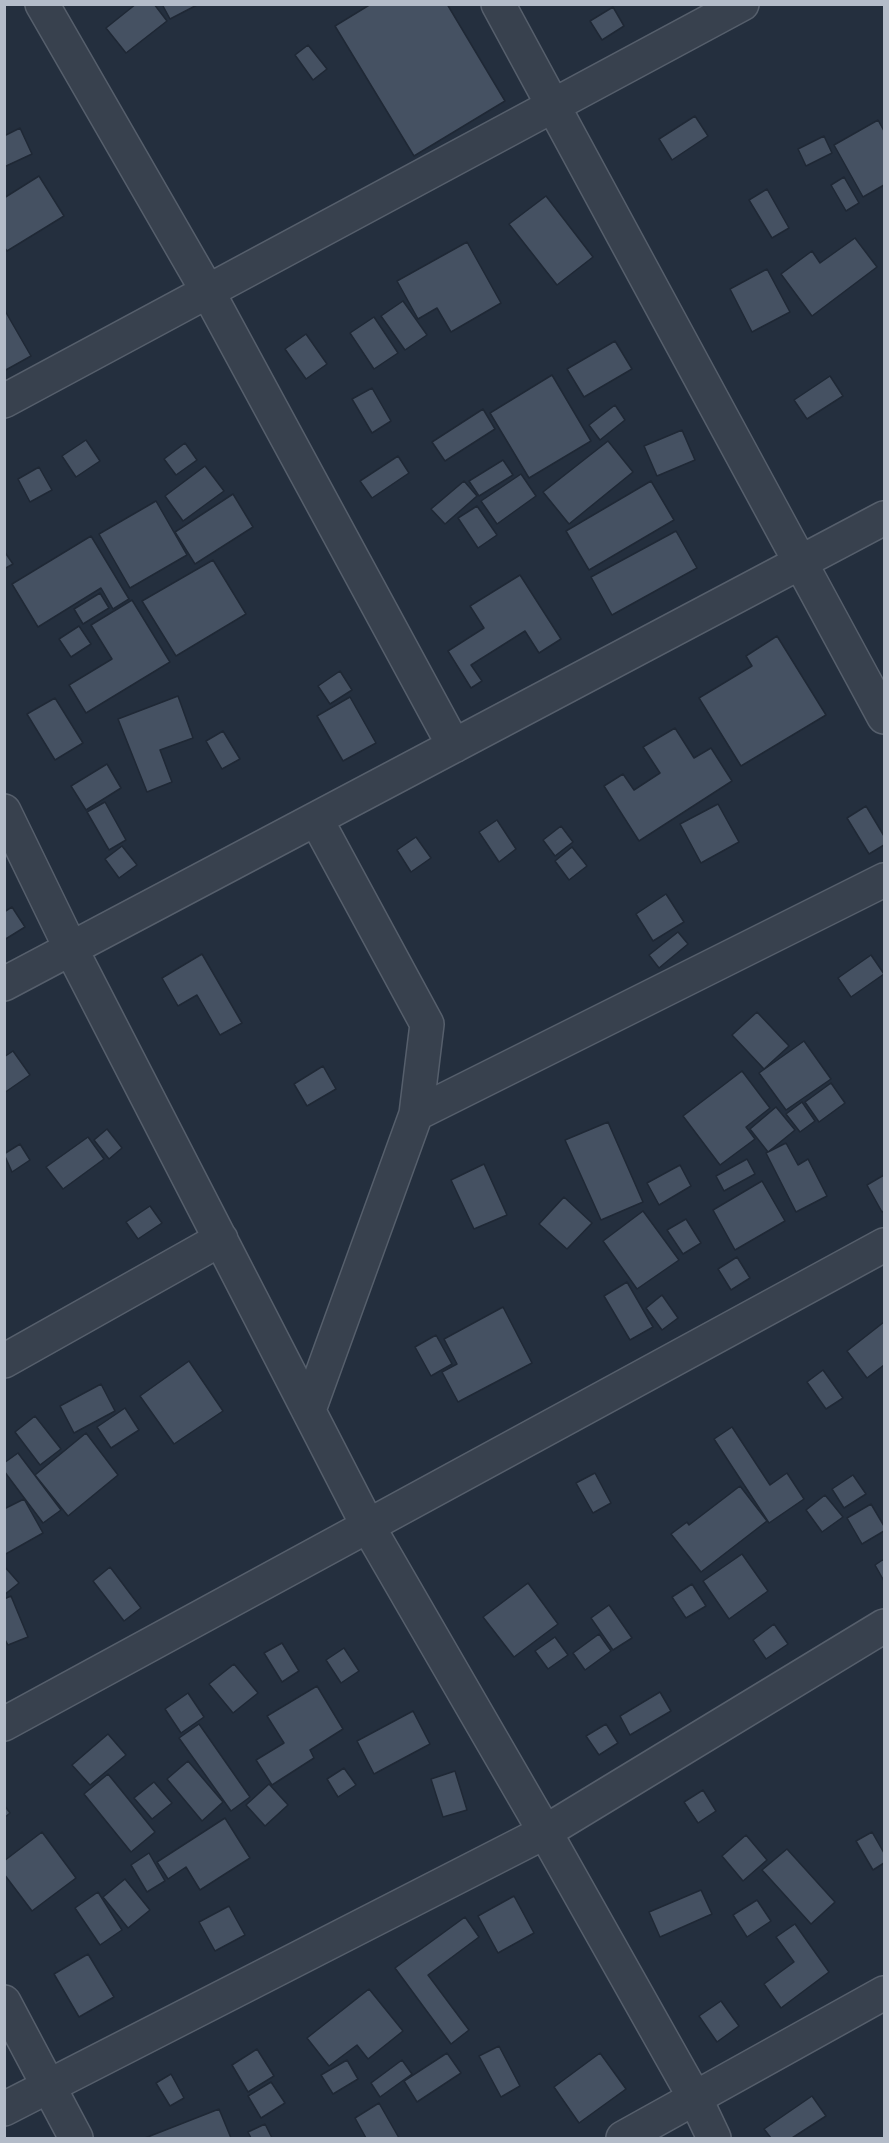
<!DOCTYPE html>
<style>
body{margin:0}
#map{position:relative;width:889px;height:2143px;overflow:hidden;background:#242f3e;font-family:Lato,sans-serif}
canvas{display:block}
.frame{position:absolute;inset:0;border:6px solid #b4bcc9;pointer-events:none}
</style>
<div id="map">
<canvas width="889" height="2143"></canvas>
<div class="frame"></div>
</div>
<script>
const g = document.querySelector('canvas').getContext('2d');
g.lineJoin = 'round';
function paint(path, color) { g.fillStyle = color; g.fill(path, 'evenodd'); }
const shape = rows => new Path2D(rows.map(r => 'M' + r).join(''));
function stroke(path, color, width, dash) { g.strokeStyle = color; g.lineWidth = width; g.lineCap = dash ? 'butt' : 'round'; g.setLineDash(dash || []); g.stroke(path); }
const building = shape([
 [136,4,154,4,167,21,126,53,106,28,136,4],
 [162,4,197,4,197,5,170,19,162,4],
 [371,4,447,4,505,101,414,156,335,26,371,4],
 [613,7,624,26,602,40,590,21,613,7],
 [308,45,327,69,313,80,295,55,308,45],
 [695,116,708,136,672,160,659,139,695,116],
 [878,120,884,131,884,185,863,197,834,145,878,120],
 [20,128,32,154,4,167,4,136,20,128],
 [824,136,832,153,806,166,798,149,824,136],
 [39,176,64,216,7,251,4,247,4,198,39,176],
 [844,177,859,203,846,211,831,185,844,177],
 [767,189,789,228,772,238,749,200,767,189],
 [546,196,593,257,557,285,509,224,546,196],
 [855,238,877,267,812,316,781,274,812,251,820,263,855,238],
 [467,242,501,303,451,332,437,308,418,319,397,281,467,242],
 [767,269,790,312,752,332,730,289,767,269],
 [403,301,427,335,405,350,381,316,403,301],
 [4,309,31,356,4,371,4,309],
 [374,317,398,353,374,369,350,333,374,317],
 [306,334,327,364,306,379,285,349,306,334],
 [615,341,632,369,584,397,567,369,615,341],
 [552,375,591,441,529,478,490,413,552,375],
 [830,376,843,396,807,419,794,400,830,376],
 [372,388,391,421,372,433,352,399,372,388],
 [615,405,625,420,600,440,589,425,615,405],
 [483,409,495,429,445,461,432,442,483,409],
 [682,430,695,460,657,476,644,446,682,430],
 [86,440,100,461,76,477,62,456,86,440],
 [608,441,633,472,569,524,543,492,608,441],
 [185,443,197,460,176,475,164,459,185,443],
 [398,456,409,473,372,498,360,481,398,456],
 [503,460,513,475,479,496,469,481,503,460],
 [205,466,224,491,183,521,165,496,205,466],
 [39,467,52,490,30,502,18,479,39,467],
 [521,474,536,496,497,524,481,501,521,474],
 [464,481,477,496,445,524,431,509,464,481],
 [651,481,674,520,589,570,566,531,651,481],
 [233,494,253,527,195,564,175,532,233,494],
 [156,501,187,555,130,588,99,534,156,501],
 [477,506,497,535,478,548,458,518,477,506],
 [676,531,697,568,612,615,591,577,676,531],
 [91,536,129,599,113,609,101,588,38,627,12,584,91,536],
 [4,551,13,564,4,569,4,551],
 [213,560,246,614,176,656,142,601,213,560],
 [520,575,561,639,539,653,525,631,471,665,482,681,471,688,448,651,484,628,470,606,520,575],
 [100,593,109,608,83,624,74,609,100,593],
 [132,600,170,662,86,713,69,685,112,659,91,625,132,600],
 [79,626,91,644,71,657,59,639,79,626],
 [777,636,826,715,741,766,699,698,752,666,746,656,777,636],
 [340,671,352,690,330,704,318,686,340,671],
 [178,696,193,738,160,750,172,782,147,792,118,719,178,696],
 [350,697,376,743,343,761,317,716,350,697],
 [55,698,83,743,55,760,27,714,55,698],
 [675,728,694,758,711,748,732,781,639,841,604,786,623,774,634,790,660,773,643,747,675,728],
 [223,731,240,759,222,769,206,741,223,731],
 [107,764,121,788,86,810,71,786,107,764],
 [105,802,126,840,109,850,87,812,105,802],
 [718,804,739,842,701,863,680,824,718,804],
 [866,806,884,836,884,845,869,854,847,818,866,806],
 [497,820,516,849,499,862,479,832,497,820],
 [561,826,573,842,555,856,543,840,561,826],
 [416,837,431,858,411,872,397,850,416,837],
 [122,846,137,865,119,878,105,859,122,846],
 [572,847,587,866,569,880,555,861,572,847],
 [666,894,684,922,653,941,636,914,666,894],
 [12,907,25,927,4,940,4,912,12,907],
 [678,932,688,944,659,968,649,955,678,932],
 [202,954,242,1023,220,1035,197,995,178,1006,162,978,202,954],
 [871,955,884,974,851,997,838,978,871,955],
 [757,1012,789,1046,764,1069,732,1035,757,1012],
 [804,1041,831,1079,786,1110,759,1073,804,1041],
 [13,1051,30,1075,4,1093,4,1057,13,1051],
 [323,1066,336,1089,307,1106,294,1084,323,1066],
 [742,1071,770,1108,746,1127,755,1139,720,1165,683,1116,742,1071],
 [831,1083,845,1103,819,1122,805,1102,831,1083],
 [802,1102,815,1121,800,1132,786,1114,802,1102],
 [776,1107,795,1130,768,1152,750,1129,776,1107],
 [608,1122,643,1202,601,1220,565,1140,608,1122],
 [107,1129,122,1148,109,1159,94,1140,107,1129],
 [88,1137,104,1159,63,1189,46,1167,88,1137],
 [786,1143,798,1165,808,1159,827,1196,796,1212,766,1153,786,1143],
 [20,1144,30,1160,12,1172,4,1154,20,1144],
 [747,1159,755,1174,724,1191,716,1176,747,1159],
 [484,1164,507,1215,474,1229,451,1180,484,1164],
 [680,1165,691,1186,659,1205,647,1183,680,1165],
 [884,1175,884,1211,882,1212,867,1185,884,1175],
 [762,1181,785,1221,735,1250,713,1210,762,1181],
 [564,1197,592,1223,567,1249,539,1224,564,1197],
 [150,1206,162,1223,138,1239,126,1222,150,1206],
 [643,1211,679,1260,637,1289,603,1241,643,1211],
 [686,1219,701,1243,683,1254,667,1230,686,1219],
 [737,1257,750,1278,731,1290,718,1269,737,1257],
 [627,1282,653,1327,630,1340,604,1296,627,1282],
 [662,1295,678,1318,662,1330,646,1308,662,1295],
 [503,1307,532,1363,458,1402,442,1372,457,1364,444,1339,503,1307],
 [884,1322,884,1365,867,1378,847,1351,884,1322],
 [436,1335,452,1364,431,1376,415,1347,436,1335],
 [189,1361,223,1411,174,1444,140,1396,189,1361],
 [823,1370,843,1398,826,1409,807,1382,823,1370],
 [101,1384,115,1411,74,1433,60,1406,101,1384],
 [125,1408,139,1430,111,1448,97,1427,125,1408],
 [35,1416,61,1449,40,1465,15,1432,35,1416],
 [732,1427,770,1485,787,1473,804,1499,769,1523,714,1439,732,1427],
 [86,1433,118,1475,68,1516,35,1475,86,1433],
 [18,1453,61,1510,43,1523,4,1471,4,1463,18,1453],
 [595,1473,611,1503,593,1513,576,1483,595,1473],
 [853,1475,866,1494,844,1508,832,1489,853,1475],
 [740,1486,767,1521,701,1572,671,1534,687,1522,689,1525,740,1486],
 [825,1495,843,1517,822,1532,806,1510,825,1495],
 [24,1499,43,1533,4,1555,4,1509,24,1499],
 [871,1504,884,1526,884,1531,862,1544,847,1518,871,1504],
 [742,1554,768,1591,729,1619,703,1581,742,1554],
 [884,1559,884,1581,875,1565,884,1559],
 [4,1566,19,1583,4,1595,4,1566],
 [110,1567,141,1608,124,1621,93,1581,110,1567],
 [528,1583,558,1624,514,1657,483,1617,528,1583],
 [692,1584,706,1606,686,1618,672,1597,692,1584],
 [11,1596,28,1637,8,1645,4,1638,4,1599,11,1596],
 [609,1605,632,1638,613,1650,591,1618,609,1605],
 [774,1624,788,1644,766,1659,753,1640,774,1624],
 [599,1634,611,1651,585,1670,573,1653,599,1634],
 [555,1637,568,1655,548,1669,535,1651,555,1637],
 [282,1643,299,1671,282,1682,264,1653,282,1643],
 [344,1648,359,1671,341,1683,326,1660,344,1648],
 [234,1664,258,1693,233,1713,209,1684,234,1664],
 [317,1686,343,1729,310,1750,314,1758,272,1785,256,1760,284,1743,267,1716,317,1686],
 [660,1692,671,1711,630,1735,620,1716,660,1692],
 [188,1693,204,1717,181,1733,165,1709,188,1693],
 [413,1711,430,1744,374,1774,357,1741,413,1711],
 [199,1724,250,1797,231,1811,179,1738,199,1724],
 [606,1724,618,1743,599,1755,586,1736,606,1724],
 [108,1734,126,1755,90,1785,72,1765,108,1734],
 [188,1761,223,1802,202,1821,167,1779,188,1761],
 [344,1768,356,1785,338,1797,327,1779,344,1768],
 [455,1771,467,1810,443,1817,431,1779,455,1771],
 [108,1774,155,1832,131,1852,84,1794,108,1774],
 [154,1782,172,1803,152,1819,134,1798,154,1782],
 [269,1784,288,1805,265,1826,246,1805,269,1784],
 [703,1790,716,1811,698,1823,684,1802,703,1790],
 [4,1805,10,1813,4,1818,4,1805],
 [225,1818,250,1858,200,1890,186,1867,168,1879,157,1862,225,1818],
 [42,1832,76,1878,32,1911,4,1874,4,1861,42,1832],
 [872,1832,884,1853,884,1863,873,1870,856,1841,872,1832],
 [746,1835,767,1860,743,1881,722,1856,746,1835],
 [787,1849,835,1902,811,1924,762,1870,787,1849],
 [149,1853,165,1881,147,1892,131,1865,149,1853],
 [125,1879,150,1910,128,1928,103,1897,125,1879],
 [701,1890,712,1914,660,1937,649,1912,701,1890],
 [98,1892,122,1930,100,1945,75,1908,98,1892],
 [514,1896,534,1933,498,1953,478,1916,514,1896],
 [757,1900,771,1921,747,1937,733,1915,757,1900],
 [229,1906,245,1935,215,1951,199,1922,229,1906],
 [465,1917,479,1937,428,1975,469,2030,451,2044,395,1968,465,1917],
 [795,1924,829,1972,781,2008,764,1984,794,1962,776,1937,795,1924],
 [88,1954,114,1997,79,2017,54,1974,88,1954],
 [369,1989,403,2031,368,2059,357,2045,329,2066,307,2038,369,1989],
 [721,2001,739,2026,717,2042,699,2016,721,2001],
 [499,2046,520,2086,501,2097,479,2056,499,2046],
 [257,2049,274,2076,248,2092,232,2065,257,2049],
 [447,2053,461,2073,417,2102,404,2081,447,2053],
 [600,2053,626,2089,579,2123,554,2087,600,2053],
 [347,2060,358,2079,333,2094,321,2075,347,2060],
 [402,2060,412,2074,380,2097,371,2083,402,2060],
 [171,2074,184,2098,170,2106,156,2083,171,2074],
 [271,2082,285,2103,261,2118,248,2096,271,2082],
 [812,2096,826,2116,792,2138,771,2138,764,2129,812,2096],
 [379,2103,399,2138,366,2138,355,2118,379,2103],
 [219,2109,231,2138,145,2138,219,2109],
 [265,2124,272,2138,251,2138,248,2132,265,2124]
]);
paint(building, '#455162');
stroke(building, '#1f2835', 1.5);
const minor = shape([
 [42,4,208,292,454,746],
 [498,4,884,717],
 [4,401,742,4],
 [4,811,71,949,369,1528,545,1832,696,2100,714,2138],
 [4,984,884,518],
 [416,1114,884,880],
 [4,1361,221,1239],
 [309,1410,416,1114,427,1024,316,819],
 [4,1724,884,1245],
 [4,2002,76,2138],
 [4,2109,545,1832,884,1626],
 [623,2138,884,1993]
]);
stroke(minor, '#565f6c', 36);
stroke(minor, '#38414e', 33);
</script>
